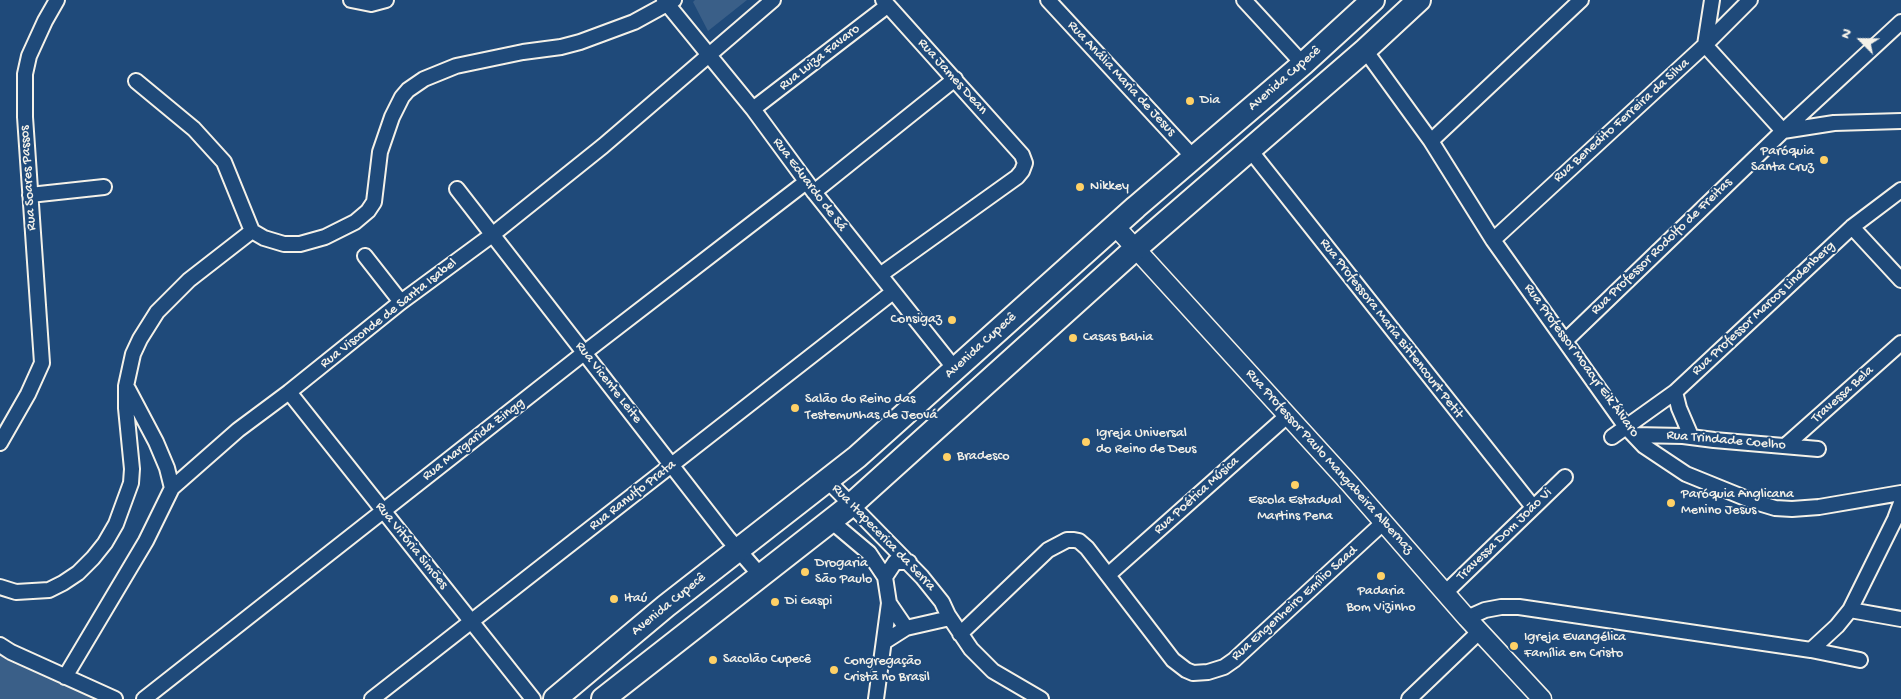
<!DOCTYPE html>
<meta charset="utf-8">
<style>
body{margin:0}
#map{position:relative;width:1901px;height:699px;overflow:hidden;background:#1f4a7a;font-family:"Gochi Hand",sans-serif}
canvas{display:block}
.north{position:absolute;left:1836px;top:15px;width:50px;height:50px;-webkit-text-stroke:4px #1f4a7a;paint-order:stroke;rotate:293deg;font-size:14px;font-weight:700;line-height:20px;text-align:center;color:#f4f1e8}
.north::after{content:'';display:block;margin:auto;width:18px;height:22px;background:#f4f1e8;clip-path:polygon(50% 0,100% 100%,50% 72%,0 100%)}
</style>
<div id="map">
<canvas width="1901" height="699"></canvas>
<div class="north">N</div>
</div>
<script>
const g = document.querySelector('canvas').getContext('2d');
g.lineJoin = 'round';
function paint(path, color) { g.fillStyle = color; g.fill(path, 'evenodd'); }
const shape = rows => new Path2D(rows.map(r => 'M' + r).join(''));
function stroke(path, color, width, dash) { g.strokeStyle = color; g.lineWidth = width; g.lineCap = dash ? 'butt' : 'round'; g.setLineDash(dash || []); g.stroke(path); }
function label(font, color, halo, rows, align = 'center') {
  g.font = font + ' "Gochi Hand",sans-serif'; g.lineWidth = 4; g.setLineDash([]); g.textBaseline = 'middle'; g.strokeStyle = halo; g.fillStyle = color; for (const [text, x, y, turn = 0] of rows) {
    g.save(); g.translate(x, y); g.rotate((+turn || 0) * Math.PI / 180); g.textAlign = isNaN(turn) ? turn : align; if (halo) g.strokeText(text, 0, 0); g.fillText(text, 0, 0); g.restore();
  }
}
paint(shape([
 [695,0,747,0,708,31,693,2],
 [0,656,97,697,96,699,0,699]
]), '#3a5f88');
const minor = shape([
 [351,0,371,4,386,0],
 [664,0,753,109,814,192,955,369],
 [1048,0,1193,157],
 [1244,0,1303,64],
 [1712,0,1705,45,1783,131],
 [1365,50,1431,141,1493,240,1626,427,1644,446,1686,474,1755,502,1775,508,1792,509,1819,507,1901,493],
 [136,81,194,129,224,162,252,231],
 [753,109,887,6],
 [1783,131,1834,123,1901,121],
 [1431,141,1581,0],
 [1250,150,1533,507],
 [457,189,728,538,761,576],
 [814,192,955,79],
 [30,195,104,187],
 [1852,227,1901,280],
 [1493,240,1705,45,1750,0],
 [365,256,401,302],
 [880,275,1017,177,1022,171,1025,163,1022,155,883,0],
 [1565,341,1783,131,1901,22],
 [128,389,156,442,167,468,172,488],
 [289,392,533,699],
 [1675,392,1679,408,1691,436],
 [1634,435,1683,436,1714,440,1818,449],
 [1612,437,1675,392,1852,227,1901,190],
 [0,443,28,394,42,363,25,117,25,74,29,56,45,21,57,0],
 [1785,446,1901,343],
 [828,481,922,577,942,602,948,615,971,649,993,671,1041,699],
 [831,521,869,553,885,577,889,603,876,699],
 [1108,575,1287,416],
 [885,577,895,562,909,562],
 [0,587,16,592,49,590,63,583,78,573,93,558,105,543,116,524,131,483,132,469,126,408,126,386,133,354,140,339,157,312,189,280,252,231,264,238,284,244,300,244,325,237,355,222,368,211,374,202,380,152,392,117,402,97,408,90,424,79,456,66,523,52,561,47,580,42,634,22,674,0],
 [1445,593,1565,477],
 [889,603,906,628],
 [1850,610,1901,619],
 [1467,618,1485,610,1501,607,1519,607,1811,650,1837,626,1850,610,1895,519,1901,503],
 [960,634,1048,550,1067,540,1074,540,1079,541,1087,548,1173,660,1186,670,1193,673,1208,672,1224,667,1234,660,1384,522],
 [884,642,906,628,950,618],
 [0,645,11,652,115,699],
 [1811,650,1860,660],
 [65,677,146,541,172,488,238,430,289,392,401,302,492,235,603,146,773,0],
 [144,699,584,353,806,182],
 [372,699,893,292],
 [1409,699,1480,631]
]);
const tertiary = shape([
 [1115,226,1350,484,1467,618,1542,699]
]);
const primary = shape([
 [555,699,666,606,857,457,1136,207,1303,64,1373,0],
 [603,699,851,505,1135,249,1365,50,1419,0]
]);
stroke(minor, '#f4f1e8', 18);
stroke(tertiary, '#f4f1e8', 21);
stroke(primary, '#f4f1e8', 26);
stroke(minor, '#1f4a7a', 14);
stroke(tertiary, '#1f4a7a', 18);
stroke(primary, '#1f4a7a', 22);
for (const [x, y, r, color] of [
 [1190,101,5,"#ffd166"],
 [1824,160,5,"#ffd166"],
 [1080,187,5,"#ffd166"],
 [952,320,5,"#ffd166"],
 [1073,338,5,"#ffd166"],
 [795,408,5,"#ffd166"],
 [1086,442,5,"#ffd166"],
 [947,457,5,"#ffd166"],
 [1295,485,5,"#ffd166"],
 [1671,503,5,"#ffd166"],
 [805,572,5,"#ffd166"],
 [1381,576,5,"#ffd166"],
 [614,599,5,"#ffd166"],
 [775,602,5,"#ffd166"],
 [1514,646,5,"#ffd166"],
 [713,660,5,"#ffd166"],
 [834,670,5,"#ffd166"]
]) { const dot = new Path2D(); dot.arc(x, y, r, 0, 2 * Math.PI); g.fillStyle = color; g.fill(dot); stroke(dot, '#1f4a7a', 2); }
label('14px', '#f4f1e8', '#1f4a7a', [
 ["Rua Luiza Favaro",820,58,-38],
 ["Rua James Dean",952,77,48],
 ["Rua Anália Maria de Jesus",1121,79,47],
 ["Avenida Cupecê",1285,79,-41],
 ["Rua Benedito Ferreira da Silva",1622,121,-42],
 ["Rua Soares Passos",29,178,-94],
 ["Rua Eduardo de Sá",809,185,53],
 ["Rua Professor Rodolfo de Freitas",1662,247,-44],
 ["Rua Professor Marcos Lindenberg",1764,309,-43],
 ["Rua Visconde de Santa Isabel",389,314,-38],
 ["Rua Professora Maria Bittencourt Petit",1391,329,52],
 ["Avenida Cupecê",981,346,-42],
 ["Rua Professor Moacyr Eik Álvaro",1581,361,54],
 ["Rua Vicente Leite",608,383,52],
 ["Travessa Bela",1843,395,-42],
 ["Rua Margarida Zingg",474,440,-38],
 ["Rua Trindade Coelho",1726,441,5],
 ["Rua Professor Paulo Mangabeira Albernaz",1329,462,48],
 ["Rua Ranulfo Prata",633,496,-38],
 ["Rua Poética Música",1197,496,-42],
 ["Travessa Dom João Vi",1505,535,-44],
 ["Rua Itapecerica da Serra",883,538,46],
 ["Rua Vitória Simões",411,546,51],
 ["Rua Engenheiro Emílio Saad",1295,604,-42],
 ["Avenida Cupecê",669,605,-39]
]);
label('14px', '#f4f1e8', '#1f4a7a', [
 ["Dia",1200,101],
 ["Paróquia",1814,152,"right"],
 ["Santa Cruz",1814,168,"right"],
 ["Nikkey",1090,187],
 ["Consigaz",942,320,"right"],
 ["Casas Bahia",1083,338],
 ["Salão do Reino das",805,400],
 ["Testemunhas de Jeová",805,416],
 ["Igreja Universal",1096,434],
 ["do Reino de Deus",1096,450],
 ["Bradesco",957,457],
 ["Paróquia Anglicana",1681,495],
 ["Menino Jesus",1681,511],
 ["Escola Estadual",1295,501,"center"],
 ["Martins Pena",1295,517,"center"],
 ["Drogaria",815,564],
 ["São Paulo",815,580],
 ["Padaria",1381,592,"center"],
 ["Bom Vizinho",1381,608,"center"],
 ["Itaú",624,599],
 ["Di Gaspi",785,602],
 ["Igreja Evangélica",1524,638],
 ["Família em Cristo",1524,654],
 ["Sacolão Cupecê",723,660],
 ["Congregação",844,662],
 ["Cristã no Brasil",844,678]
], 'left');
</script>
